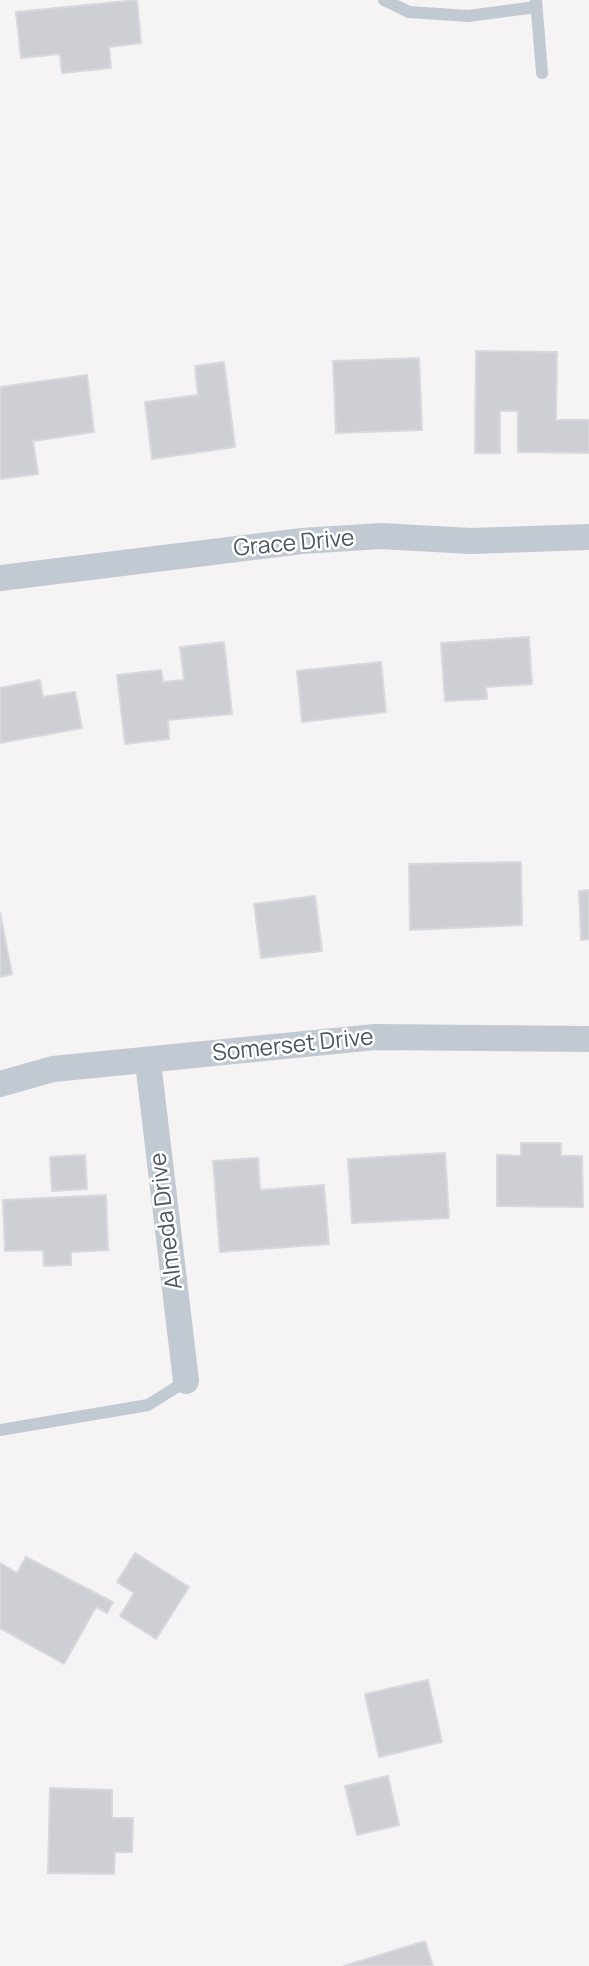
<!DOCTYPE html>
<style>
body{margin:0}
canvas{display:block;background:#f5f3f3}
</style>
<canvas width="589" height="1966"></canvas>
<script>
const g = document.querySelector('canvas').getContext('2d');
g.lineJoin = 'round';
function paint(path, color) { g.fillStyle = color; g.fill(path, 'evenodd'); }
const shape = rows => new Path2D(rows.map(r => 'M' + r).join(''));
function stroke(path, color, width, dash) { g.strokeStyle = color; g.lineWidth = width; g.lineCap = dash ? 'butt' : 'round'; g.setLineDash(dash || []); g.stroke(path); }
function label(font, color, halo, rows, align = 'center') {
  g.font = font + ' Manrope,sans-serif'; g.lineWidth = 5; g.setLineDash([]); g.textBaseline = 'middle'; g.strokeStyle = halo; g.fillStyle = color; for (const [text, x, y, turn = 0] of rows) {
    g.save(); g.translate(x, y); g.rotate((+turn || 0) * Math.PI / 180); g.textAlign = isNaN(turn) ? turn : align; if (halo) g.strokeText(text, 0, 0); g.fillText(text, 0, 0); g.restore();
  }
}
const building = shape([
 [137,0,141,43,109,47,111,68,62,73,60,54,21,58,16,12,137,0],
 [476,351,557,352,556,420,589,420,589,453,518,452,518,411,500,411,500,453,475,453,476,351],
 [419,358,422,430,336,433,333,361,419,358],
 [224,362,235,447,152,459,145,402,198,395,195,366,224,362],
 [87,375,94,432,33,441,38,474,0,479,0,387,87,375],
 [529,637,532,684,486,687,487,699,445,701,441,643,529,637],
 [224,642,232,714,168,720,169,739,125,744,117,675,161,670,163,682,184,680,180,647,224,642],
 [381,662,386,712,302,722,297,671,381,662],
 [40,680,43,697,75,692,82,728,0,743,0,688,40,680],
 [521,862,522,925,410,930,409,864,521,862],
 [589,890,589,939,581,940,579,891,589,890],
 [315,896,322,951,261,958,254,904,315,896],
 [0,913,12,974,0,977,0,913],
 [521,1143,561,1143,561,1156,582,1156,583,1207,497,1206,497,1155,521,1156,521,1143],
 [445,1153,449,1218,352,1223,348,1159,445,1153],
 [85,1155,87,1189,52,1191,50,1157,85,1155],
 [258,1158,260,1190,324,1185,329,1244,220,1252,213,1161,258,1158],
 [106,1195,108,1250,71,1252,71,1265,44,1266,43,1250,5,1251,3,1200,106,1195],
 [135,1553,189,1587,156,1639,120,1616,134,1593,117,1582,135,1553],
 [26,1557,113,1602,107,1613,96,1607,64,1664,0,1628,0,1563,17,1573,26,1557],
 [428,1680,442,1742,379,1757,365,1694,428,1680],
 [388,1776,399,1825,357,1835,345,1786,388,1776],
 [50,1788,112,1790,112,1818,133,1818,132,1852,115,1852,114,1874,48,1873,50,1788],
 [425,1941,433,1966,344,1966,425,1941]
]);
paint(building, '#cdcfd5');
stroke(building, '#d7d9de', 2);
stroke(shape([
 [384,0,409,12,468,16,536,7],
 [536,0,542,73],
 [0,1430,148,1405,186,1381]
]), '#c1cad2', 12);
stroke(shape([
 [0,578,302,541,381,536,471,541,589,537],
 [148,1062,186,1381],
 [0,1084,53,1069,375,1037,589,1039]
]), '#c1cad2', 26);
label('23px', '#4a5661', '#fff', [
 ["Grace Drive",294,544,-5],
 ["Somerset Drive",293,1046,-6],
 ["Almeda Drive",167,1221,-97]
]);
</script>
